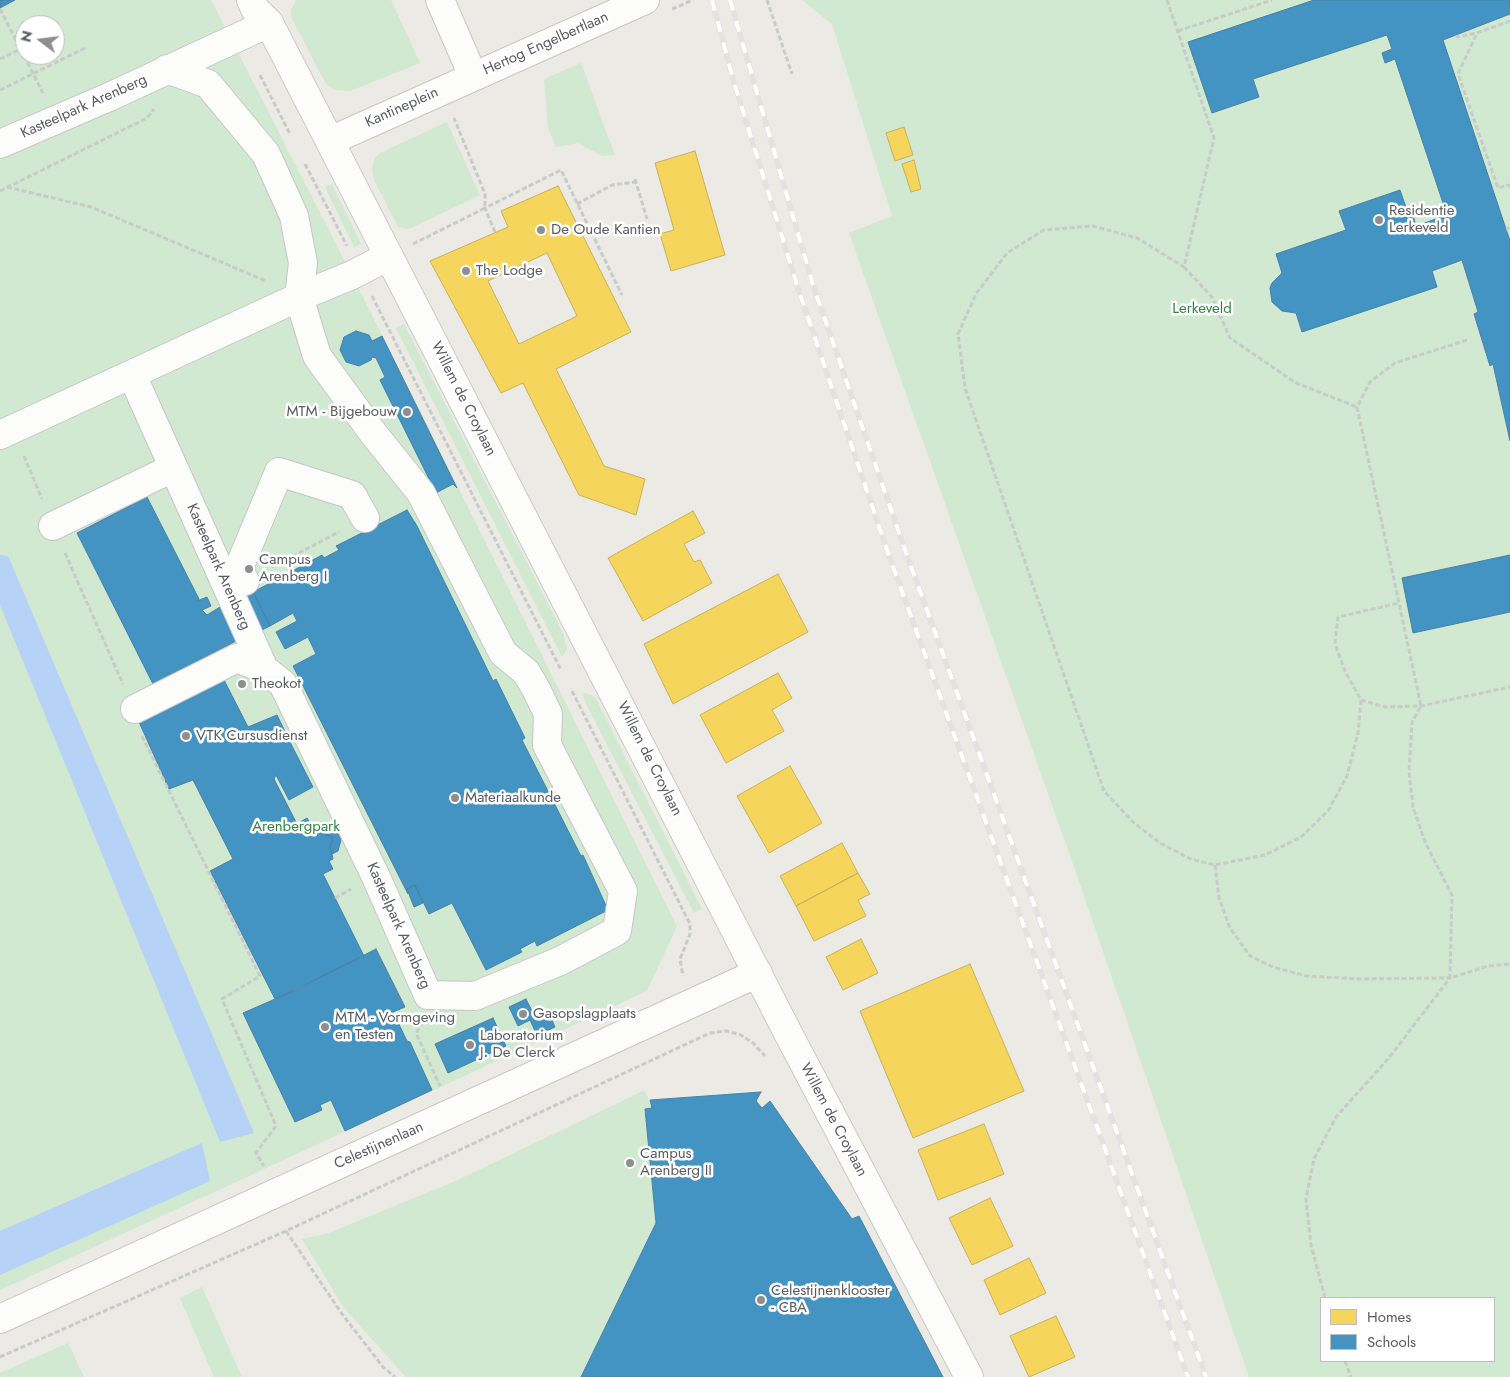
<!DOCTYPE html>
<style>
body{margin:0}
#map{position:relative;width:1510px;height:1377px;overflow:hidden;background:#ebeae4;font-family:Jost,sans-serif}
canvas{display:block}
.legend{position:absolute;left:1320px;top:1297px;width:175px;height:65px;box-sizing:border-box;background:#fff;border:1px solid #bdbec1;margin:0;padding:6px 9px;list-style:none;font-size:15px;color:#5a5c63}
.legend li{display:flex;align-items:center;gap:10px;height:25px}
.legend b{width:25px;border:1px solid #bdbec1}
.north{position:absolute;left:15px;top:15px;width:50px;height:50px;box-sizing:border-box;background:#fff;border:1px solid #bdbec1;border-radius:50%;rotate:285deg;font-size:14px;font-weight:700;line-height:20px;text-align:center;color:#5a5c63}
.north::after{content:'';display:block;margin:auto;width:18px;height:22px;background:#8d8e90;clip-path:polygon(50% 0,100% 100%,50% 72%,0 100%)}
</style>
<div id="map">
<canvas width="1510" height="1377"></canvas>
<ul class="legend">
<li><b style="height:14px;background:#f6d55c"></b>Homes</li>
<li><b style="height:14px;background:#4393c3"></b>Schools</li>
</ul>
<div class="north">N</div>
</div>
<script>
const g = document.querySelector('canvas').getContext('2d');
g.lineJoin = 'round';
function paint(path, color) { g.fillStyle = color; g.fill(path, 'evenodd'); }
const shape = rows => new Path2D(rows.map(r => 'M' + r).join(''));
function stroke(path, color, width, dash) { g.strokeStyle = color; g.lineWidth = width; g.lineCap = dash ? 'butt' : 'round'; g.setLineDash(dash || []); g.stroke(path); }
function label(font, color, halo, rows, align = 'center') {
  g.font = font + ' Jost,sans-serif'; g.lineWidth = 5; g.setLineDash([]); g.textBaseline = 'middle'; g.strokeStyle = halo; g.fillStyle = color; for (const [text, x, y, turn = 0] of rows) {
    g.save(); g.translate(x, y); g.rotate((+turn || 0) * Math.PI / 180); g.textAlign = isNaN(turn) ? turn : align; if (halo) g.strokeText(text, 0, 0); g.fillText(text, 0, 0); g.restore();
  }
}
paint(shape([
 [0,0,211,0,357,285,677,926,647,991,234,1183,0,1290],
 [25,25,55,25,55,55,25,55],
 [296,0,391,0,420,63,350,91,335,90,326,84,291,17,291,10],
 [802,0,1510,0,1510,1377,1249,1377,1073,864,849,233,892,216,832,24],
 [1321,1298,1494,1298,1494,1361,1321,1361],
 [581,63,607,134,615,155,602,156,578,143,556,147,548,128,544,79],
 [447,122,480,195,409,229,398,227,374,180,372,170,374,160,380,153],
 [332,184,361,244,354,247,325,187],
 [404,324,563,633,567,649,562,657,403,342,396,328],
 [585,693,595,697,702,909,694,913,586,704,583,695],
 [645,1090,652,1108,645,1109,656,1223,581,1377,406,1377,344,1308,302,1239,329,1233,458,1180],
 [202,1287,242,1377,214,1377,180,1298],
 [68,1343,84,1377,0,1377,0,1373]
]), '#d1e8d1');
paint(shape([
 [0,555,8,556,254,1133,220,1142,0,605],
 [202,1143,210,1181,0,1275,0,1231]
]), '#b6d2f7');
const homes = shape([
 [904,127,913,155,895,161,886,133,904,127],
 [695,151,725,255,671,271,660,234,674,230,655,163,695,151],
 [914,160,921,189,911,192,902,164,914,160],
 [558,186,631,332,556,369,604,466,645,479,636,515,579,495,523,383,501,393,430,261,508,227,501,211,558,186],
 [547,253,577,316,519,344,488,281,547,253],
 [693,511,705,533,684,544,694,562,700,560,712,583,643,621,608,558,693,511],
 [778,574,808,632,673,704,644,644,778,574],
 [778,673,792,698,772,710,784,731,726,763,700,715,778,673],
 [790,766,822,823,769,853,737,796,790,766],
 [842,843,858,873,796,906,780,876,842,843],
 [858,873,870,894,858,900,866,916,814,941,796,906,858,873],
 [861,939,878,973,843,990,826,957,861,939],
 [970,964,1024,1091,913,1138,860,1011,970,964],
 [984,1124,1004,1174,938,1200,918,1150,984,1124],
 [990,1198,1013,1246,972,1265,949,1218,990,1198],
 [1029,1258,1046,1293,1000,1315,984,1280,1029,1258],
 [1056,1316,1075,1357,1029,1377,1010,1336,1056,1316]
]);
paint(homes, '#f6d55c');
stroke(homes, '#c7b15e', 1);
const schools = shape([
 [0,0,15,0,0,8,0,0],
 [1314,0,1510,0,1510,14,1443,40,1510,241,1510,441,1493,364,1490,366,1474,314,1478,312,1462,260,1432,271,1437,287,1302,332,1296,313,1282,311,1272,302,1270,288,1272,283,1282,273,1276,254,1346,230,1339,211,1400,190,1407,210,1411,208,1416,226,1447,215,1395,59,1385,63,1382,53,1392,49,1387,35,1253,79,1259,97,1212,113,1188,42,1314,0],
 [356,331,369,335,372,341,382,336,457,488,453,484,436,493,380,380,385,377,376,358,372,357,371,360,359,366,346,362,340,350,344,337,356,331],
 [147,497,199,599,197,601,207,597,211,606,202,610,207,615,225,604,238,640,153,684,77,533,147,497],
 [407,510,417,526,493,681,496,679,525,738,522,740,581,856,583,855,608,910,537,946,535,941,520,949,522,952,486,970,452,903,429,914,415,885,407,889,408,894,293,666,316,654,308,637,285,649,276,632,297,621,293,613,270,626,252,590,257,590,322,555,324,558,339,550,336,546,407,510],
 [1510,555,1510,612,1413,633,1402,578,1510,555],
 [252,590,270,626,244,639,225,604,252,590],
 [224,680,248,727,277,715,293,748,313,787,289,800,276,775,274,779,297,824,307,818,312,827,316,825,325,835,331,836,333,841,330,846,333,859,329,861,333,869,323,874,364,956,275,999,210,871,233,859,193,780,169,789,139,722,224,680],
 [325,826,336,829,341,840,338,851,332,854,330,846,333,841,331,836,325,835,319,829,325,826],
 [415,885,423,903,414,907,407,889,415,885],
 [376,949,405,1007,393,1012,407,1041,410,1042,432,1090,345,1131,331,1100,320,1105,322,1110,295,1122,243,1013,298,989,376,949],
 [526,999,535,1017,548,1011,555,1027,537,1035,530,1020,518,1026,509,1007,526,999],
 [493,1018,506,1046,448,1073,435,1044,493,1018],
 [761,1092,756,1101,762,1108,770,1101,852,1219,859,1216,943,1377,581,1377,656,1223,645,1109,652,1108,650,1100,761,1092]
]);
paint(schools, '#4393c3');
stroke(schools, '#4a82a6', 1);
const minor = shape([
 [251,0,255,9,269,23,789,1035,969,1377],
 [440,0,473,76],
 [330,141,645,0],
 [0,144,109,97,269,23],
 [132,375,264,669,283,684,376,877,428,995,475,996,560,961,617,931,623,891,547,745,548,714,536,689,526,672,503,653,421,493,373,433,317,356,299,297,303,263,294,216,266,154,208,84,167,69],
 [0,435,299,297,352,275,389,256],
 [53,526,173,468],
 [245,581,238,570,279,472,352,495,365,518],
 [135,709,237,658,264,669],
 [0,1319,758,973]
]);
stroke(minor, '#c7c6c6', 30);
stroke(shape([
 [767,0,792,74],
 [1167,0,1214,138,1184,267,1137,238,1093,226,1044,230,1007,253,976,294,958,334,965,388,1104,791,1134,823,1160,843,1191,859,1215,865,1265,855,1301,837,1328,811,1347,776,1358,733,1361,700,1345,671,1335,644,1338,617,1399,603],
 [0,9,43,93],
 [672,9,693,0],
 [1510,21,1477,33,1458,74,1498,188,1509,185,1510,188],
 [1178,31,1272,0],
 [1457,35,1457,37,1477,33],
 [0,59,25,47],
 [260,75,290,134],
 [0,90,85,48],
 [305,164,347,246],
 [635,179,647,219],
 [7,187,91,207,266,281],
 [0,191,147,118,154,109],
 [577,204,612,185,636,182],
 [1506,229,1510,228],
 [495,232,485,208,561,170,622,295],
 [413,244,485,208,485,194,454,118],
 [1184,267,1212,297,1230,338,1296,383,1357,407],
 [372,296,561,670],
 [1467,340,1395,363,1370,382,1357,407,1421,706,1412,722,1409,772,1413,807,1425,842,1452,895,1450,978,1488,966,1510,964],
 [24,456,42,499],
 [65,553,123,684],
 [272,567,339,532],
 [572,691,690,924,690,934,680,959,683,976],
 [1361,700,1385,707,1421,706,1510,687],
 [142,736,260,976,222,999,276,1126,256,1153,264,1166],
 [1215,865,1219,898,1230,928,1250,956,1273,967,1306,976,1359,979,1449,978],
 [335,898,351,889],
 [423,1022,416,1033,440,1086],
 [286,1231,342,1314,383,1367,395,1377],
 [1325,1298,1311,1245,1306,1199,1314,1159,1336,1117,1388,1059,1450,978],
 [0,1357,286,1231,710,1033,726,1031,741,1035,753,1043,765,1056],
 [1345,1361,1351,1377]
]), '#c7ccca', 3, [5, 2.5]);
stroke(minor, '#fcfcfb', 28);
const rail = shape([
 [712,0,733,79,798,288,888,553,1188,1377],
 [730,0,813,285,904,547,1206,1377]
]);
stroke(rail, '#e2e2e2', 5.5);
stroke(rail, '#fff', 4, [11]);
for (const [x, y, r, color] of [
 [1379,220,5,"#8d8e90"],
 [541,230,5,"#8d8e90"],
 [466,271,5,"#8d8e90"],
 [407,412,5,"#8d8e90"],
 [249,569,5,"#8d8e90"],
 [242,684,5,"#8d8e90"],
 [186,736,5,"#8d8e90"],
 [455,798,5,"#8d8e90"],
 [523,1014,5,"#8d8e90"],
 [325,1027,5,"#8d8e90"],
 [470,1045,5,"#8d8e90"],
 [630,1163,5,"#8d8e90"],
 [761,1300,5,"#8d8e90"]
]) { const dot = new Path2D(); dot.arc(x, y, r, 0, 2 * Math.PI); g.fillStyle = color; g.fill(dot); stroke(dot, '#fff', 2); }
label('15px', '#5a5c63', '#fff', [
 ["Hertog Engelbertlaan",546,44,-24],
 ["Kasteelpark Arenberg",84,107,-24],
 ["Kantineplein",402,108,-24],
 ["Willem de Croylaan",463,399,63],
 ["Kasteelpark Arenberg",218,567,66],
 ["Willem de Croylaan",649,759,63],
 ["Kasteelpark Arenberg",398,926,66],
 ["Willem de Croylaan",833,1120,62],
 ["Celestijnenlaan",379,1146,-24]
]);
label('15px', '#5a5c63', '#fff', [
 ["Residentie",1389,211],
 ["Lerkeveld",1389,228],
 ["De Oude Kantien",551,230],
 ["The Lodge",476,271],
 ["MTM - Bijgebouw",397,412,"right"],
 ["Campus",259,560],
 ["Arenberg I",259,577],
 ["Theokot",252,684],
 ["VTK Cursusdienst",196,736],
 ["Materiaalkunde",465,798],
 ["Gasopslagplaats",533,1014],
 ["MTM - Vormgeving",335,1018],
 ["en Testen",335,1035],
 ["Laboratorium",480,1036],
 ["J. De Clerck",480,1053],
 ["Campus",640,1154],
 ["Arenberg II",640,1171],
 ["Celestijnenklooster",771,1291],
 ["- CBA",771,1308]
], 'left');
label('15px', '#308440', '#fff', [
 ["Lerkeveld",1202,309],
 ["Arenbergpark",296,827]
]);
</script>
